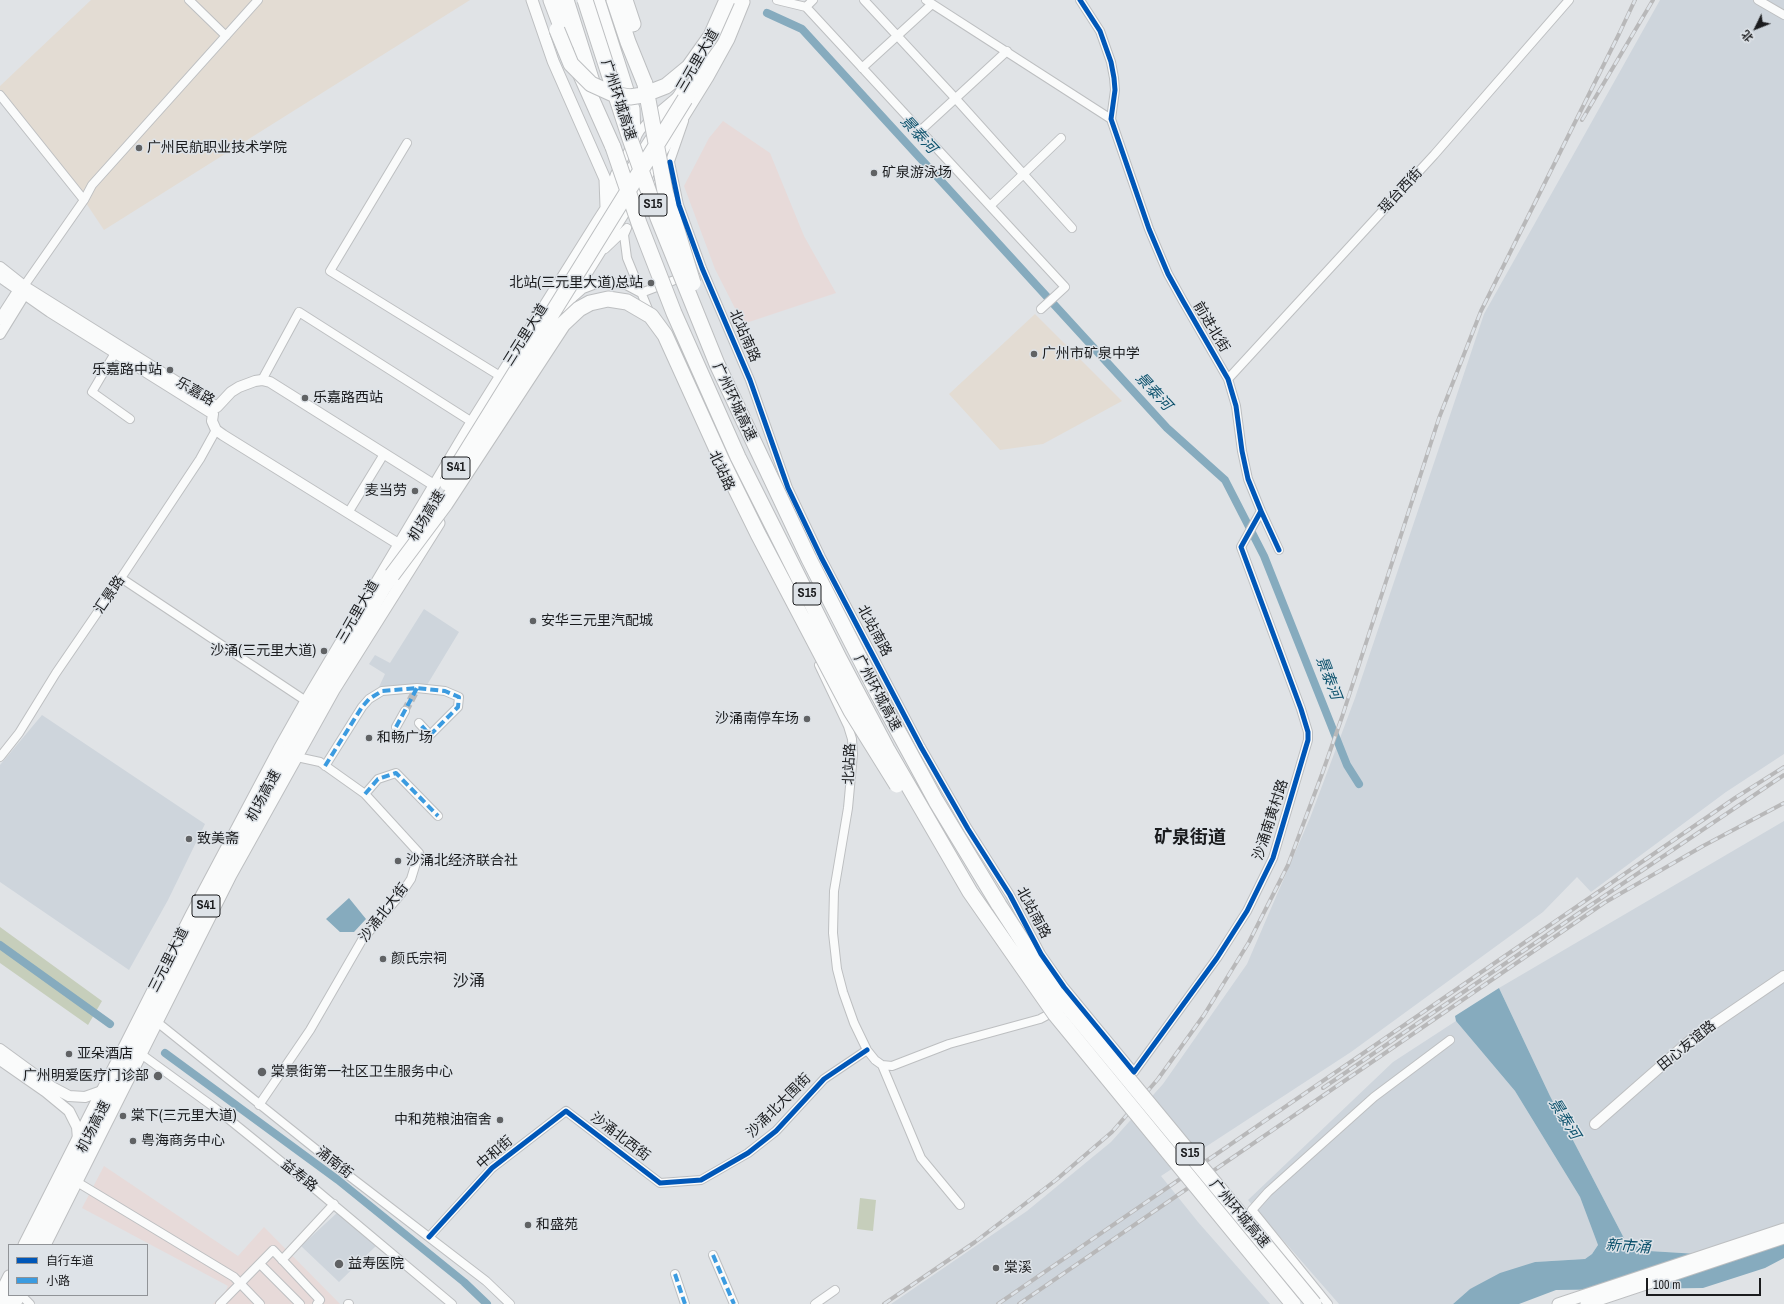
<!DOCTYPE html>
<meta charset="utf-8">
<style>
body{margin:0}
#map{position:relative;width:1784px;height:1304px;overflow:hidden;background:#e0e3e6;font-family:"Archivo Narrow","Noto Sans SC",sans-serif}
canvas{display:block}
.legend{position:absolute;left:8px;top:1244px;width:140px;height:52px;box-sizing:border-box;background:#dee3e8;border:1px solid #909397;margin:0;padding:5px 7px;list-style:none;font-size:12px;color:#1b1c1e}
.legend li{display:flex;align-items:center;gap:8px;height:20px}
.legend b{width:20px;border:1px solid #909397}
.north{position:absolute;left:1736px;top:8px;width:40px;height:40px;-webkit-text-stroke:3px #dee3e8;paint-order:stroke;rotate:227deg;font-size:11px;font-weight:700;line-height:16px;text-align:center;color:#1b1c1e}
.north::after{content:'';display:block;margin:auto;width:14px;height:18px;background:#1b1c1e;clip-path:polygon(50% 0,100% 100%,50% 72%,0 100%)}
.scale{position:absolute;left:1646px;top:1278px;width:115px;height:18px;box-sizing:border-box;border:2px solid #1b1c1e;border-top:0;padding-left:5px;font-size:12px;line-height:14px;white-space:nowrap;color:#1b1c1e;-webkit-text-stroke:3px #dee3e8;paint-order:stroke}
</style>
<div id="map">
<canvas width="1784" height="1304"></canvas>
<ul class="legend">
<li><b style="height:5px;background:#0057b8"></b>自行车道</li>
<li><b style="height:5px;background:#3b9be0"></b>小路</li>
</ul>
<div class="north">北</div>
<div class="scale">100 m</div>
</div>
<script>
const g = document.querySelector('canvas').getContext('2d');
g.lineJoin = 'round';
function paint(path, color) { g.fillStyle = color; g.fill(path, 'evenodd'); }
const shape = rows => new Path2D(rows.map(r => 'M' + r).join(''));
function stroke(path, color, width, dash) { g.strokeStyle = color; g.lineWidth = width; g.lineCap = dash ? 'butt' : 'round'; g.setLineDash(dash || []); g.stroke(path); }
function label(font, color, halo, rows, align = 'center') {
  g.font = font + ' "Archivo Narrow","Noto Sans SC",sans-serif'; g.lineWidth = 3; g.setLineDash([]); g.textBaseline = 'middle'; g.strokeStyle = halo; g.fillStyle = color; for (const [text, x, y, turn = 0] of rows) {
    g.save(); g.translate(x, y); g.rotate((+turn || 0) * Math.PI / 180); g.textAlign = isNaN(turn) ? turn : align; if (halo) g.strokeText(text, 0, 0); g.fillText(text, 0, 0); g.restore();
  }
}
paint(shape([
 [723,121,770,153,804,236,836,293,743,324,715,269,684,186,709,138],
 [104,1166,238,1256,264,1227,340,1304,213,1304,225,1292,228,1286,82,1208]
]), '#e7dad9');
paint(shape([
 [1660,0,1784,0,1784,754,1726,792,1591,892,1577,877,1543,912,1351,1052,1161,1176,1198,1222,1270,1304,891,1304,1027,1211,1111,1142,1163,1084,1247,964,1310,818,1355,698,1484,314],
 [424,609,459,632,427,685,378,689,385,674,369,664,375,655,390,663],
 [42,715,205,824,168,900,129,970,0,882,0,765],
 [1784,821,1784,1225,1698,1254,1649,1251,1626,1242,1550,1096,1499,988],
 [1456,1021,1515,1091,1580,1197,1598,1245,1592,1254,1585,1259,1535,1262,1470,1289,1453,1304,1339,1304,1248,1200,1393,1062],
 [338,1212,377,1245,339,1282,301,1246]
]), '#ced5dc');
paint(shape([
 [91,0,470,0,104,230,84,200,0,95,0,86],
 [1035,314,1122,401,1043,444,1000,450,949,394]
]), '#e3dcd3');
paint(shape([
 [0,927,102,1001,88,1025,0,963],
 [860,1198,876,1200,873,1231,857,1229]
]), '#c6cebb');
paint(shape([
 [349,898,366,919,354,932,340,932,326,919],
 [1499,988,1550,1096,1626,1242,1649,1251,1698,1254,1784,1225,1784,1258,1765,1268,1703,1288,1556,1290,1519,1304,1453,1304,1470,1289,1500,1273,1535,1262,1585,1259,1592,1254,1598,1245,1580,1197,1515,1091,1456,1021,1455,1016]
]), '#86abbe');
stroke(shape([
 [767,13,802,29,1167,428,1225,480,1264,556,1347,765,1359,784],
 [0,945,110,1024],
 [165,1053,338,1180,464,1282,487,1304]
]), '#86abbe', 8);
stroke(shape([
 [405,711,417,688]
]), '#b9bbbe', 8, [8, 4]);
const minor = shape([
 [189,0,226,36],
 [777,0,806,7,1065,287,1041,309],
 [864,0,956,99,1072,228],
 [926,0,1111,119],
 [1080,0,1100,31,1111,62,1114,78,1115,90,1111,119,1149,229,1168,274,1183,301,1228,379,1236,406,1242,451,1248,479,1261,511,1279,550],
 [1758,0,1784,15],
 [806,7,813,0],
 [862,68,932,4],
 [0,95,84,200],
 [920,131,1007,51],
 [407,143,330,271,500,376],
 [670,162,679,205,702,268,750,380,788,488,821,557,921,747,968,829,1010,895,1041,954,1064,987,1134,1072,1217,958,1247,911,1273,858,1308,740,1308,732,1301,709,1241,547,1261,511],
 [668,167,684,121],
 [608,194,615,174,640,131,651,118,676,97],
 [990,206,1061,138],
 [635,217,662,177],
 [627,228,624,235,627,258,650,314],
 [605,249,626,229],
 [24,286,84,200,92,185,258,0],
 [641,293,685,276],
 [575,296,583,289,604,281,626,285,641,293],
 [115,353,92,392,130,419],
 [1228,379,1434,155,1569,0],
 [262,380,299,312,472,422],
 [348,513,384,454],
 [121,578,306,701],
 [819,665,848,726,852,739,853,754,848,808,834,891,833,933,837,969,843,992,854,1023,867,1050,875,1060,882,1065,892,1066,949,1044,1040,1019,1055,1011],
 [396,727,405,711],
 [0,757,19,733,56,673,121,578,200,459,216,430],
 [325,766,362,707,369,699,382,691,417,688,445,691,459,697,458,707,430,735,419,723],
 [365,794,378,779,396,773,438,816],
 [157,1022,348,1175,486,1281,510,1304],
 [141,1054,215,1108,315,1189,452,1304],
 [882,1065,921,1158,960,1205],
 [259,1105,310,1030,362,940,401,894,411,879,419,853,365,794,320,762,297,757],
 [77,1182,234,1277,260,1304],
 [429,1237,492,1168,566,1111,660,1183,701,1180,748,1153,776,1131,824,1079,867,1050],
 [713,1255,734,1304],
 [282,1260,334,1204],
 [260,1264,300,1304],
 [675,1274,685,1304],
 [21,1295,30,1304],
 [220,1304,273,1250,320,1300,317,1304],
 [348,1304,349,1304],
 [815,1304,835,1290],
 [1328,1304,1252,1210,1268,1192,1374,1097,1450,1040]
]);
const tertiary = shape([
 [0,267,24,286,217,407,231,392,239,387,255,381,262,380,270,382,434,485],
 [0,277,50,312,213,414,212,421,216,430,223,435,405,548],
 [0,319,18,291],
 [0,334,24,295,24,288],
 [0,1049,52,1087,69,1096,85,1097,102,1091],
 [0,1060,46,1092,69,1111,77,1127,78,1139],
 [1595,1124,1693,1038,1784,976]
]);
const secondary = shape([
 [532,0,553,61,605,179,606,207],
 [551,330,708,77,729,39,744,2],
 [24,1245,191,915,279,749,306,701,472,422,598,221,685,86],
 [45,1245,231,875,334,690,439,523],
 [0,1294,9,1276],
 [15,1304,20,1295],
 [1558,1304,1784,1229],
 [1586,1304,1784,1238]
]);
const motorway = shape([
 [551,0,567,42],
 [566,0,593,85],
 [597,0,632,109,633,138],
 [614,0,628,42,645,84],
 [625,0,633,24],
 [580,73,613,147],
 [685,99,720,43,738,0],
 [34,1245,157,1001,231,857,328,681,383,588,392,575],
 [5,1304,9,1295]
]);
stroke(minor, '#bdbfc1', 10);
stroke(tertiary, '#bdbfc1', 12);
stroke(secondary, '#bdbfc1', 13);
stroke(motorway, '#bdbfc1', 17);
stroke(minor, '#fafbfb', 8);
stroke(tertiary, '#fafbfb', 10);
stroke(secondary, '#fafbfb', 11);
stroke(motorway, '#fafbfb', 15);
const rail = shape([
 [1582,120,1653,0],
 [1323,1088,1579,913,1784,775],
 [884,1304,975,1242,1056,1180,1112,1132,1158,1079,1204,1015,1249,942,1288,865,1322,774,1342,717,1439,418,1481,311,1619,34,1635,0],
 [998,1304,1735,798,1784,767],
 [1019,1304,1604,903,1703,846,1784,803]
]);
stroke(rail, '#b8b8b9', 4);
stroke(rail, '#dee3e8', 2.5, [8]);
const motorwayBridge = shape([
 [585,0,629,136,658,218,717,364,809,559,879,696,936,801,999,905,1040,968,1067,1005,1314,1304],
 [557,30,571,64,591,84,613,94,630,97,643,95,666,86,689,67,711,36,727,0],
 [645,84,665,191,693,283],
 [613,147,639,223,674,313,738,457,839,658,887,749,970,892,1055,1014,1293,1304],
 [447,483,685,99],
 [392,575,445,504,563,324,579,309,590,303,608,299,627,302,651,316,665,335,723,463,758,534,851,711,897,785]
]);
stroke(motorwayBridge, '#bdbfc1', 17, []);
stroke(motorwayBridge, '#fafbfb', 15);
stroke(shape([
 [396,727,417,688],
 [325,766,362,707,369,699,382,691,417,688,445,691,459,697,458,707,430,735,419,723],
 [365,794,378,779,396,773,438,816],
 [713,1255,734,1304],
 [675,1274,685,1304]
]), '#3b9be0', 4, [8, 4]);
stroke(shape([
 [1080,0,1100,31,1111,62,1114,78,1115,90,1111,119,1149,229,1168,274,1183,301,1228,379,1236,406,1242,451,1248,479,1261,511,1279,550],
 [670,162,679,205,702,268,750,380,788,488,821,557,921,747,968,829,1010,895,1041,954,1064,987,1134,1072,1217,958,1247,911,1273,858,1308,740,1308,732,1301,709,1241,547,1261,511],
 [429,1237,492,1168,566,1111,660,1183,701,1180,748,1153,776,1131,824,1079,867,1050]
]), '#0057b8', 5);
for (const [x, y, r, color] of [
 [139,148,4,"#606264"],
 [874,173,4,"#606264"],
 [651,283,4,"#606264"],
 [1034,354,4,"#606264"],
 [170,370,4,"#606264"],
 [305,398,4,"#606264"],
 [415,491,4,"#606264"],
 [533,621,4,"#606264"],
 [324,651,4,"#606264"],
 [807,719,4,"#606264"],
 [369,738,4,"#606264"],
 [189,839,4,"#606264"],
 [398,861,4,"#606264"],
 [383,959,4,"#606264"],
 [69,1054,4,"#606264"],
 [262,1072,5,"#606264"],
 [158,1076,5,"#606264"],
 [123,1116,4,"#606264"],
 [500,1120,4,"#606264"],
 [133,1141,4,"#606264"],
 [528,1225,4,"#606264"],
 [339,1264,5,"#606264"],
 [996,1268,4,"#606264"]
]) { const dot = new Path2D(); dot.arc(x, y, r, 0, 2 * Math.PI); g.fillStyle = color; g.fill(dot); stroke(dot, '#dee3e8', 1.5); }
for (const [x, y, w] of [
 [653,205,28],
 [456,468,28],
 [807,594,28],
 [206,906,28],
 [1190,1154,28]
]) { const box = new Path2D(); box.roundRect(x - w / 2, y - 11, w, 22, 3); g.fillStyle = '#dee3e8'; g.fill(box); stroke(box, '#1b1c1e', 1); }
label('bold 13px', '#1b1c1e', null, [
 ["S15",653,205],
 ["S41",456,468],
 ["S15",807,594],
 ["S41",206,906],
 ["S15",1190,1154]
]);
label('14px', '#1b1c1e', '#dee3e8', [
 ["三元里大道",698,61,-60],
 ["广州环城高速",618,100,72],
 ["瑶台西街",1401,191,-47],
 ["前进北街",1211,327,59],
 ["三元里大道",526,335,-58],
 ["北站南路",744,336,66],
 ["乐嘉路",195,392,30],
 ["广州环城高速",734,402,65],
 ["北站路",721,471,65],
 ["机场高速",427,516,-59],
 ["汇景路",110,595,-56],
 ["三元里大道",358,612,-60],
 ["北站南路",874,631,62],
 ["广州环城高速",877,693,62],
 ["北站路",850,764,-88],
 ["机场高速",264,796,-62],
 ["沙涌南黄村路",1271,820,-72],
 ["沙涌北大街",384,913,-52],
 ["北站南路",1033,913,62],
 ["三元里大道",169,960,-63],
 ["田心友谊路",1687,1046,-39],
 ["沙涌北大围街",779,1106,-45],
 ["机场高速",94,1127,-63],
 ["沙涌北西街",620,1137,37],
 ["中和街",495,1153,-41],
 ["涌南街",334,1163,38],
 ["益寿路",299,1176,39],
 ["广州环城高速",1239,1214,50]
]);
label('14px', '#1b1c1e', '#dee3e8', [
 ["广州民航职业技术学院",147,148],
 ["矿泉游泳场",882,173],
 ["北站(三元里大道)总站",643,283,"right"],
 ["广州市矿泉中学",1042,354],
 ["乐嘉路中站",162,370,"right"],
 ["乐嘉路西站",313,398],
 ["麦当劳",407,491,"right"],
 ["安华三元里汽配城",541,621],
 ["沙涌(三元里大道)",316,651,"right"],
 ["沙涌南停车场",799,719,"right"],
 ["和畅广场",377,738],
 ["致美斋",197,839],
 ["沙涌北经济联合社",406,861],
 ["颜氏宗祠",391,959],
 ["亚朵酒店",77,1054],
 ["棠景街第一社区卫生服务中心",271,1072],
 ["广州明爱医疗门诊部",149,1076,"right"],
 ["棠下(三元里大道)",131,1116],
 ["中和苑粮油宿舍",492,1120,"right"],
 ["粤海商务中心",141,1141],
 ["和盛苑",536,1225],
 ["益寿医院",348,1264],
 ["棠溪",1004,1268]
], 'left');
label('italic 15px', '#0c516c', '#dee3e8', [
 ["景泰河",918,135,47],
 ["景泰河",1153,392,47],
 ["景泰河",1328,678,69],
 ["景泰河",1564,1119,58],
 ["新市涌",1628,1247,4]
]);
label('16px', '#1b1c1e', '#dee3e8', [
 ["沙涌",469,982]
]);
label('bold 18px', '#1b1c1e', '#dee3e8', [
 ["矿泉街道",1190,838]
]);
</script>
